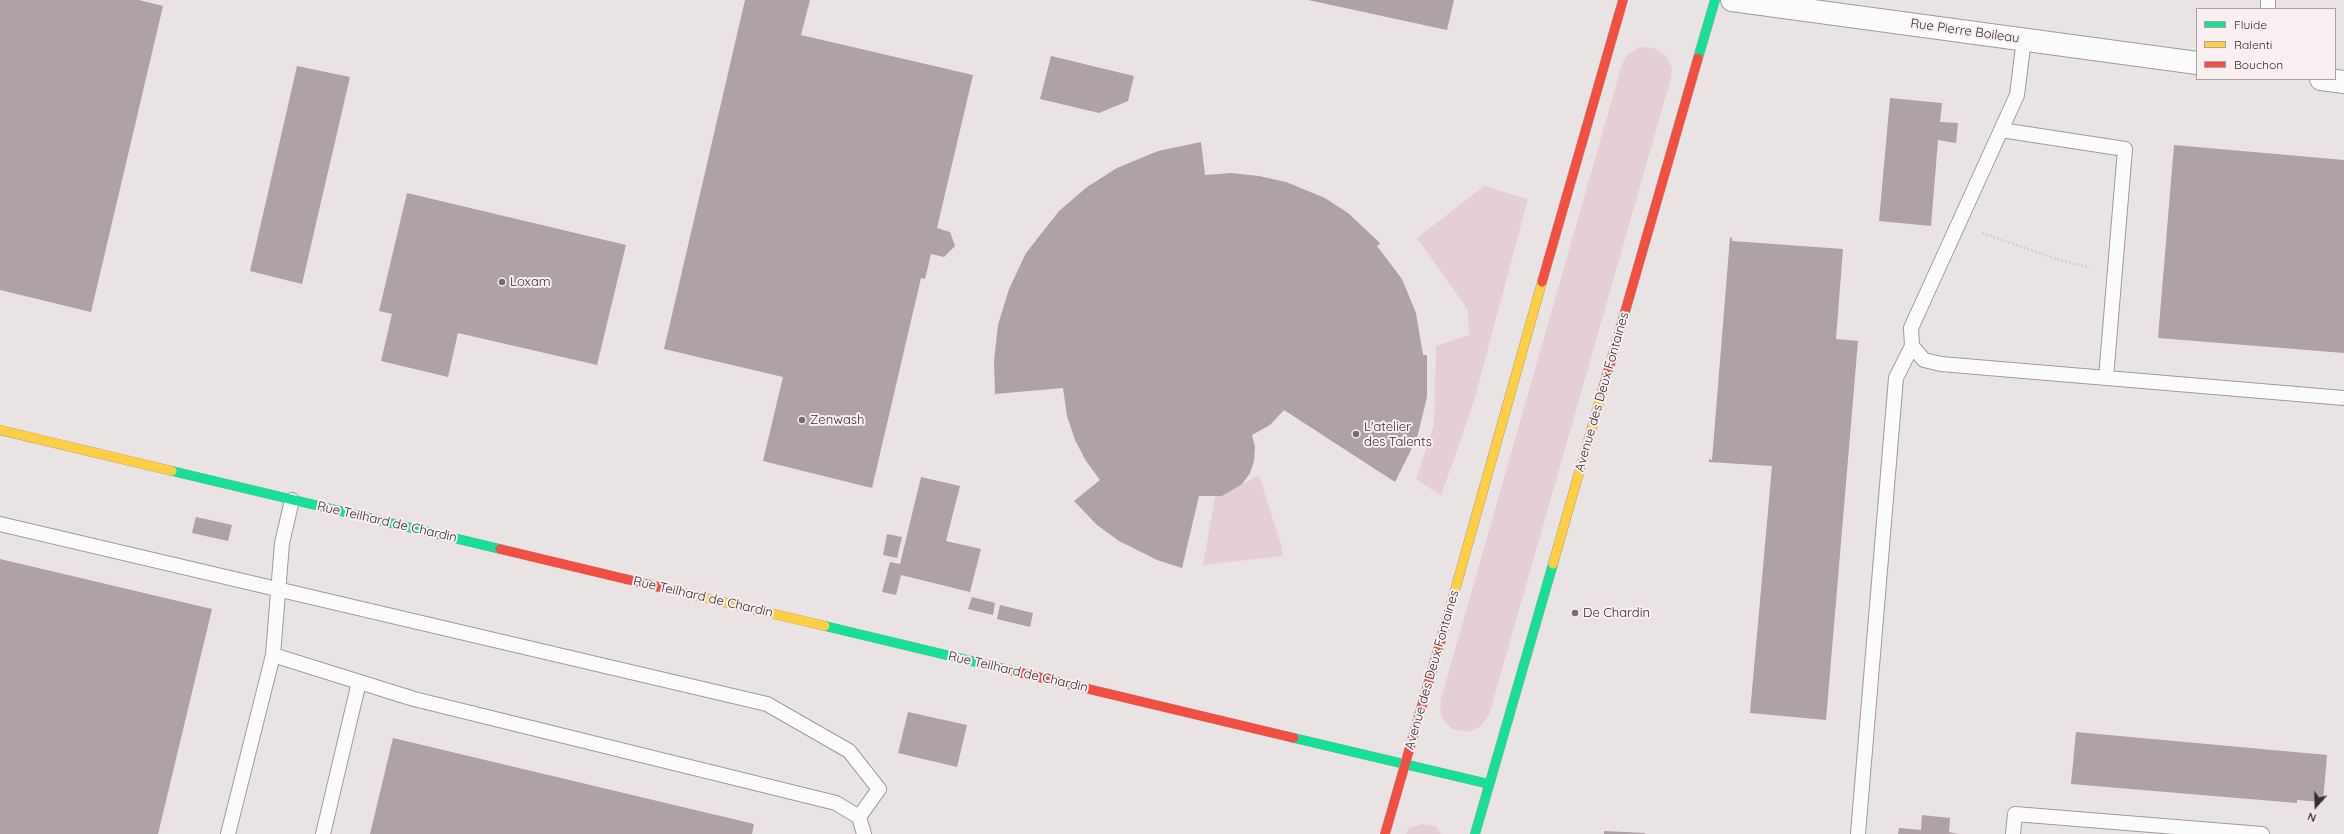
<!DOCTYPE html>
<style>
body{margin:0}
#map{position:relative;width:2344px;height:834px;overflow:hidden;background:#e9e3e4;font-family:Quicksand,sans-serif}
canvas{display:block}
.legend{position:absolute;left:2196px;top:8px;width:140px;height:72px;box-sizing:border-box;background:#f9eef0;border:1px solid #aaa2a3;margin:0;padding:5px 7px;list-style:none;font-size:12px;color:#332f30}
.legend li{display:flex;align-items:center;gap:8px;height:20px}
.legend b{width:20px;border:1px solid #aaa2a3}
.north{position:absolute;left:2296px;top:786px;width:40px;height:40px;-webkit-text-stroke:3px #f9eef0;paint-order:stroke;rotate:200deg;font-size:11px;font-weight:700;line-height:16px;text-align:center;color:#332f30}
.north::after{content:'';display:block;margin:auto;width:14px;height:18px;background:#332f30;clip-path:polygon(50% 0,100% 100%,50% 72%,0 100%)}
</style>
<div id="map">
<canvas width="2344" height="834"></canvas>
<ul class="legend">
<li><b style="height:5px;background:#16e098"></b>Fluide</li>
<li><b style="height:5px;background:#ffcf43"></b>Ralenti</li>
<li><b style="height:5px;background:#f24e42"></b>Bouchon</li>
</ul>
<div class="north">N</div>
</div>
<script>
const g = document.querySelector('canvas').getContext('2d');
g.lineJoin = 'round';
function paint(path, color) { g.fillStyle = color; g.fill(path, 'evenodd'); }
const shape = rows => new Path2D(rows.map(r => 'M' + r).join(''));
function stroke(path, color, width, dash) { g.strokeStyle = color; g.lineWidth = width; g.lineCap = dash ? 'butt' : 'round'; g.setLineDash(dash || []); g.stroke(path); }
function label(font, color, halo, rows, align = 'center') {
  g.font = font + ' Quicksand,sans-serif'; g.lineWidth = 4; g.setLineDash([]); g.textBaseline = 'middle'; g.strokeStyle = halo; g.fillStyle = color; for (const [text, x, y, turn = 0] of rows) {
    g.save(); g.translate(x, y); g.rotate((+turn || 0) * Math.PI / 180); g.textAlign = isNaN(turn) ? turn : align; if (halo) g.strokeText(text, 0, 0); g.fillText(text, 0, 0); g.restore();
  }
}
paint(shape([
 [1640,47,1654,48,1666,56,1672,68,1671,78,1489,715,1480,727,1467,732,1452,729,1443,719,1440,708,1441,699,1622,64,1628,54],
 [1484,186,1528,199,1474,401,1441,496,1416,479,1434,425,1436,346,1469,335,1468,310,1417,238],
 [1259,476,1281,544,1283,556,1203,565,1215,497],
 [1422,824,1436,826,1441,834,1406,834,1409,828]
]), '#e6cfd4');
paint(shape([
 [0,0,139,0,163,6,91,312,0,290],
 [745,0,810,0,801,35,973,75,937,228,950,232,955,246,944,257,931,254,925,279,921,278,872,488,763,461,783,377,664,349],
 [1308,0,1454,0,1447,30],
 [1051,56,1134,76,1128,101,1099,113,1040,99],
 [297,66,350,77,302,284,250,271],
 [1890,98,1942,103,1940,122,1958,123,1956,143,1938,140,1931,226,1879,221],
 [1201,142,1205,175,1231,173,1259,176,1286,182,1325,198,1348,213,1379,242,1380,244,1377,246,1402,279,1416,313,1423,355,1427,355,1427,397,1417,438,1395,482,1284,410,1270,425,1252,435,1255,447,1254,461,1250,473,1242,484,1222,496,1199,496,1182,568,1157,560,1119,541,1097,525,1074,501,1100,480,1086,461,1075,440,1067,416,1063,388,995,394,994,361,998,325,1009,289,1026,253,1059,211,1087,187,1117,168,1158,151],
 [2174,145,2344,160,2344,353,2158,338],
 [407,193,626,245,597,365,458,333,448,377,381,361,392,314,379,311],
 [1730,237,1732,238,1732,241,1843,249,1836,339,1858,341,1826,720,1750,713,1772,466,1709,462,1709,459,1712,460],
 [921,477,960,486,946,541,981,549,970,592,901,575,896,595,882,592,890,562,900,564],
 [196,517,232,525,228,541,192,533],
 [887,534,902,537,897,558,883,555],
 [0,559,212,609,158,834,0,834],
 [972,597,995,603,993,615,968,609],
 [1000,605,1033,613,1030,627,997,619],
 [908,712,967,725,957,767,898,753],
 [2076,732,2327,755,2323,802,2297,800,2297,803,2071,784],
 [393,738,754,824,752,834,370,834],
 [1922,815,1950,818,1949,832,1958,834,1898,834,1899,828,1921,830],
 [1604,831,1645,833,1645,834,1604,834]
]), '#aea2a4');
const lane = shape([
 [2268,0,2268,9],
 [2024,39,2017,95,1911,328,1912,346,1924,360,1941,364,2344,398],
 [2001,130,2125,149,2106,378],
 [292,500,282,543,273,655,414,699,836,803,859,817,864,834],
 [0,524,767,704,849,751,879,789,859,817],
 [228,834,273,655],
 [323,834,359,682],
 [1858,834,1896,378,1912,346],
 [2013,834,2015,814,2262,834]
]);
const street = shape([
 [1732,0,2197,63],
 [2321,79,2344,82]
]);
const fast = shape([
 [1698,58,1715,0],
 [172,471,500,549],
 [825,626,1009,670],
 [1294,738,1489,784],
 [1475,834,1553,564]
]);
const slow = shape([
 [0,430,172,471],
 [1553,564,1602,392],
 [659,587,825,626],
 [1448,615,1542,282]
]);
const jam = shape([
 [1542,282,1623,0],
 [1602,392,1698,58],
 [500,549,659,587],
 [1009,670,1294,738],
 [1385,834,1448,615]
]);
stroke(lane, '#9f9b9b', 16);
stroke(street, '#9f9b9b', 24);
stroke(fast, '#9f9b9b', 10);
stroke(slow, '#9f9b9b', 10);
stroke(jam, '#9f9b9b', 10);
stroke(shape([
 [1982,233,2063,261,2089,267]
]), '#d2d0d0', 2.5, [2, 2]);
stroke(lane, '#fcfbfb', 14);
stroke(street, '#fcfbfb', 22);
stroke(fast, '#16e098', 9);
stroke(slow, '#ffcf43', 9);
stroke(jam, '#f24e42', 9);
for (const [x, y, r, color] of [
 [502,282,4,"#736e6f"],
 [802,420,4,"#736e6f"],
 [1356,434,4,"#736e6f"],
 [1575,613,4,"#736e6f"]
]) { const dot = new Path2D(); dot.arc(x, y, r, 0, 2 * Math.PI); g.fillStyle = color; g.fill(dot); stroke(dot, '#f9eef0', 1.5); }
label('13px', '#332f30', '#f9eef0', [
 ["Rue Pierre Boileau",1965,31,8],
 ["Avenue des Deux Fontaines",1602,392,-74],
 ["Rue Teilhard de Chardin",387,522,13],
 ["Rue Teilhard de Chardin",703,597,13],
 ["Avenue des Deux Fontaines",1432,670,-74],
 ["Rue Teilhard de Chardin",1018,672,13]
]);
label('13px', '#332f30', '#f9eef0', [
 ["Loxam",510,282],
 ["Zenwash",810,420],
 ["L'atelier",1364,427],
 ["des Talents",1364,442],
 ["De Chardin",1583,613]
], 'left');
</script>
